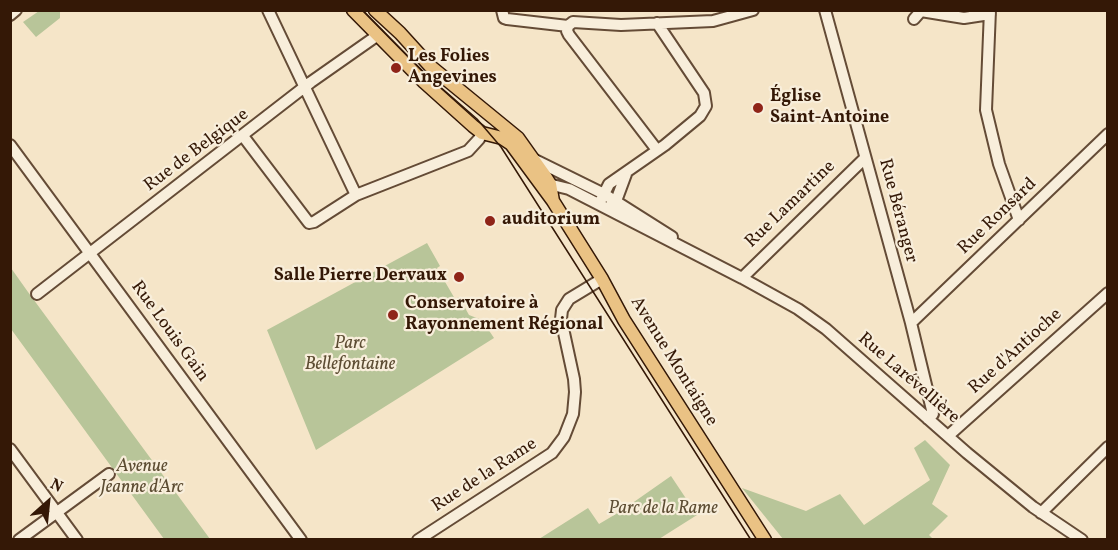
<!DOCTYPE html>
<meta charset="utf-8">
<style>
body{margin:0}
#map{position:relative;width:1118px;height:550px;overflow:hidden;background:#f5e5c8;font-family:Vollkorn,serif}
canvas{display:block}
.frame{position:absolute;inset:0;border:12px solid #341806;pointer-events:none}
.north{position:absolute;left:18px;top:472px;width:60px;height:60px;-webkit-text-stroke:4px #f8eedb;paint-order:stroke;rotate:27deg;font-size:16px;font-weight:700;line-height:24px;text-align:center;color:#341806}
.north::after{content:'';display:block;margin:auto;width:21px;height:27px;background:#341806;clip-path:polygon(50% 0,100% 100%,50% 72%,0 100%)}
</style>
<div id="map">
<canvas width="1118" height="550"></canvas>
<div class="frame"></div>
<div class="north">N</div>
</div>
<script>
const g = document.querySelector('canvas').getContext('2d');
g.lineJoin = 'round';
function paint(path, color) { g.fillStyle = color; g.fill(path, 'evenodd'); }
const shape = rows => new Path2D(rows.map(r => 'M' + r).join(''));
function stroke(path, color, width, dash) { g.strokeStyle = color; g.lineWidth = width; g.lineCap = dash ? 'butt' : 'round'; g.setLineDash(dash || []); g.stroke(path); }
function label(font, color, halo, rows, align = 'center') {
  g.font = font + ' Vollkorn,serif'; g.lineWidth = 4.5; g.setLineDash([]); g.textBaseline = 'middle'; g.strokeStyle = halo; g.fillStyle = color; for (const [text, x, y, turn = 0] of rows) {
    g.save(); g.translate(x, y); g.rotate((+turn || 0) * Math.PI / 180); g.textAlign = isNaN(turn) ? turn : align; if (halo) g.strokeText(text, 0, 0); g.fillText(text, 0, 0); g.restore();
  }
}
paint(shape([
 [39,11,60,11,60,18,36,37,23,22],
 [427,243,440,266,437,268,455,299,459,297,469,315,482,320,494,338,316,450,267,330],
 [11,268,28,292,210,539,164,539,11,329],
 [925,440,950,465,932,504,948,516,929,535,933,539,783,539,742,488,806,511,840,494,864,525,930,480,914,448],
 [671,476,697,515,659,539,539,539,588,508,599,524,621,511]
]), '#b8c599');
const minor = shape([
 [268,10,356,195,468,151,479,139,482,133],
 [502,10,504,18,507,19,568,26,573,22,621,25,713,21,753,10],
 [825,10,911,323,933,414,928,419],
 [990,10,986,110,999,164,1019,220],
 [10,15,16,10],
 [914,19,921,11,964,18,990,14],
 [568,26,567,31,569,35,657,150],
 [243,136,309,223,314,222,356,195],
 [10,145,301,540],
 [533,159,604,194,672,237],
 [544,183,569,189,742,278,798,309,826,329,967,453,1033,507,1082,540],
 [599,204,609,184,665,145,700,116,706,106,704,93,657,23],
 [611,205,616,201,626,174],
 [742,278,865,158],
 [37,294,311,82,378,35],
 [911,323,1108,134],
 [948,436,1108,293],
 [10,449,77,540],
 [1041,513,1108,447],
 [19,540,109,474],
 [418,540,552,453,564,437,573,414,575,392,574,379,561,319,562,310,569,299,602,279]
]);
const major = shape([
 [353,10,424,82,473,126,482,133,502,138,511,144,553,201,602,279,624,320,765,540],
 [375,10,400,33,430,66,518,138,545,176,550,184,553,201]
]);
stroke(minor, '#644b36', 14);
stroke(major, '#341806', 15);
stroke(minor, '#f8eedb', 10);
stroke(major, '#eac284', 12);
stroke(shape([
 [362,10,422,71,477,119,501,147,751,540]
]), '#341806', 1.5);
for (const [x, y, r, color] of [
 [396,68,6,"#8f2418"],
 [758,108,6,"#8f2418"],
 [490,221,6,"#8f2418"],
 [459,277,6,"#8f2418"],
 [393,315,6,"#8f2418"]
]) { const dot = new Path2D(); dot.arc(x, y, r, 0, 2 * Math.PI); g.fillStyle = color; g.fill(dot); stroke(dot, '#f8eedb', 2); }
label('bold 18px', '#341806', '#f8eedb', [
 ["Les Folies",408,58],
 ["Angevines",408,79],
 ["Église",770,98],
 ["Saint-Antoine",770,119],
 ["auditorium",502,221],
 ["Salle Pierre Dervaux",447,277,"right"],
 ["Conservatoire à",405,305],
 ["Rayonnement Régional",405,326]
], 'left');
label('18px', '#341806', '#f8eedb', [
 ["Rue de Belgique",197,151,-37],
 ["Rue Lamartine",791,205,-44],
 ["Rue Béranger",897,211,75],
 ["Rue Ronsard",998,217,-44],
 ["Rue Louis Gain",169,332,54],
 ["Rue d'Antioche",1016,352,-42],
 ["Avenue Montaigne",673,362,58],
 ["Rue Larévellière",908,379,41],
 ["Rue de la Rame",485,476,-33]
]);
label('italic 18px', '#5c4c32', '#f8eedb', [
 ["Parc",350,345],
 ["Bellefontaine",350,366],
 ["Avenue",142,468],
 ["Jeanne d'Arc",142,489],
 ["Parc de la Rame",663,510]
]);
</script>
